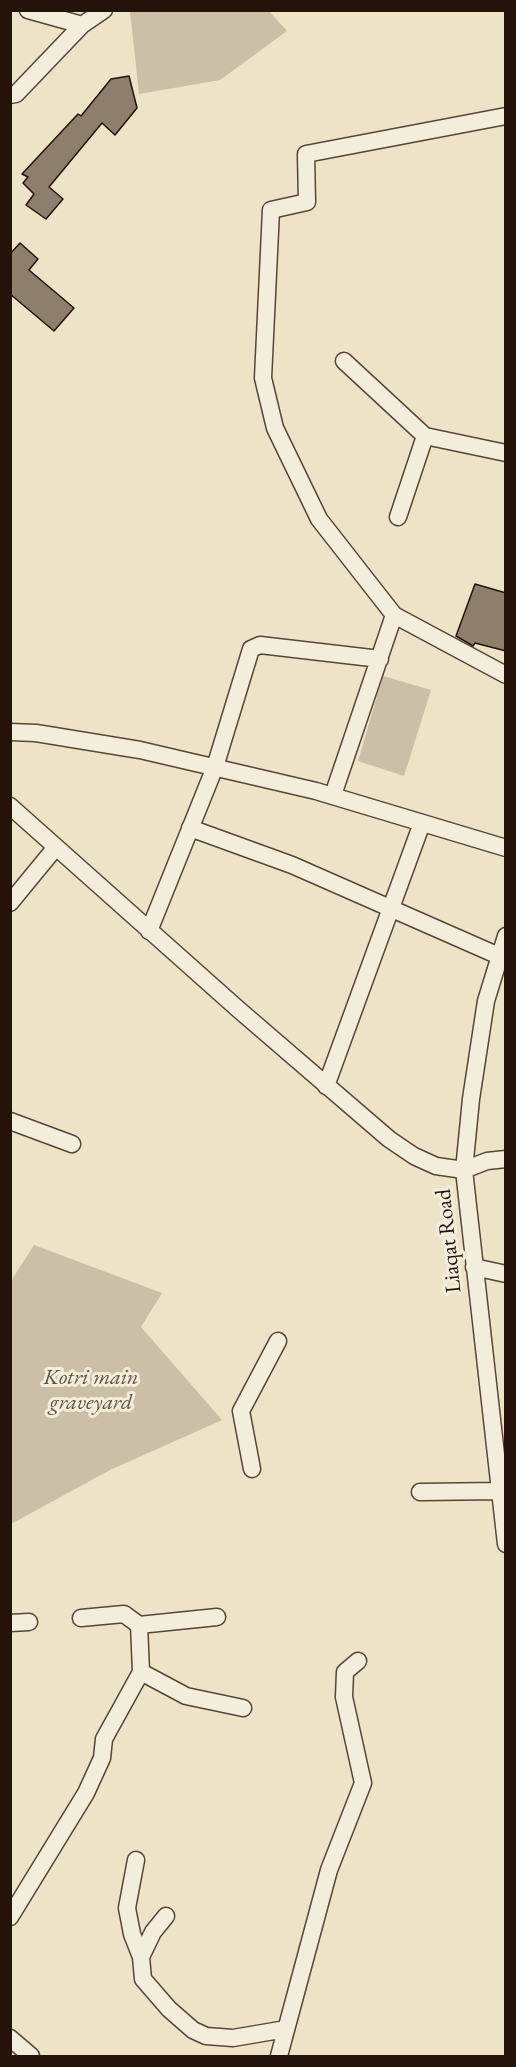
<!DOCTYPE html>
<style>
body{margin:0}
#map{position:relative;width:516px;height:2067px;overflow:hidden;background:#ede3c7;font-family:"EB Garamond",serif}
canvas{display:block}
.frame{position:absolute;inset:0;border:12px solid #251209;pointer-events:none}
</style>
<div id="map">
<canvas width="516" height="2067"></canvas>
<div class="frame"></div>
</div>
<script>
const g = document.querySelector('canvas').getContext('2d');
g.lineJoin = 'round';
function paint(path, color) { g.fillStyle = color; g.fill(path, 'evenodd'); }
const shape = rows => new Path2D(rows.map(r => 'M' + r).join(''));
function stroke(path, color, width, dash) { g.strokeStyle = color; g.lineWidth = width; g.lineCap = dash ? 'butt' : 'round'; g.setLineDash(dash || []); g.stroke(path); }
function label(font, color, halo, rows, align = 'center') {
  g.font = font + ' "EB Garamond",serif'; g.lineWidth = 6; g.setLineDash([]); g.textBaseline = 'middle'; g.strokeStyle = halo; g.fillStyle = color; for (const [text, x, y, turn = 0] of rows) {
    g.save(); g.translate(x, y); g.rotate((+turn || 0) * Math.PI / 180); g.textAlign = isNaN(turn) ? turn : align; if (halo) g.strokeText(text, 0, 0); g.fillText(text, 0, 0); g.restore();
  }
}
paint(shape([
 [130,11,269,11,287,31,220,80,139,94],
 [383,676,431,690,404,776,358,761],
 [34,1245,162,1293,141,1327,222,1420,110,1470,11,1524,11,1281]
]), '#cbbfa7');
const building = shape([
 [129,76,137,108,115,135,102,123,49,187,63,199,46,219,26,205,34,194,23,183,28,177,22,174,78,114,81,116,111,79,129,76],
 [20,243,38,259,29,270,74,308,54,331,10,294,10,254,20,243],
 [475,584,506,593,506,651,475,643,473,646,456,636,475,584]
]);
paint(building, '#8d7f6c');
stroke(building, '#251209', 1.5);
const minor = shape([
 [28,10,82,25],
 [10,95,16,94,82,25,104,10],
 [506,116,306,154,307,202,271,210,263,378,275,428,319,519,394,615,506,675],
 [344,361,425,436,506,453],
 [398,517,425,436],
 [10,732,36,733,140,750,316,791,506,848],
 [333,795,394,615],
 [10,806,238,1009,389,1139,414,1156,436,1166,464,1170,487,1161,506,1159],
 [190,828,292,865,499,956],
 [10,903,56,847],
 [149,931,215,767,251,649,260,645,380,659],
 [506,936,486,1001,471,1099,464,1170,506,1544],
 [326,1086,422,823],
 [10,1121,72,1144],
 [474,1267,506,1274],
 [252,1469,241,1411,278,1341],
 [420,1492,499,1491],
 [81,1618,124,1614,139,1625,217,1617],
 [10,1623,29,1622],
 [141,1672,186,1696,243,1708],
 [136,1860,127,1908,132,1934,141,1957],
 [166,1916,153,1932,141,1957,143,1979,169,2009,193,2030,206,2036,233,2038,286,2029],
 [10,1917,86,1793,102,1758,104,1739,141,1672,139,1625],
 [10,2038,31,2056],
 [279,2056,329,1870,363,1783,344,1697,345,1672,358,1661]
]);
stroke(minor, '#574638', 19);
stroke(minor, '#f3eddb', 16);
label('22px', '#251209', '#f3eddb', [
 ["Liaqat Road",449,1241,-96]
]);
label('italic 22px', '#5f4f40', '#f3eddb', [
 ["Kotri main",91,1378],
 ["graveyard",91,1403]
]);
</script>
